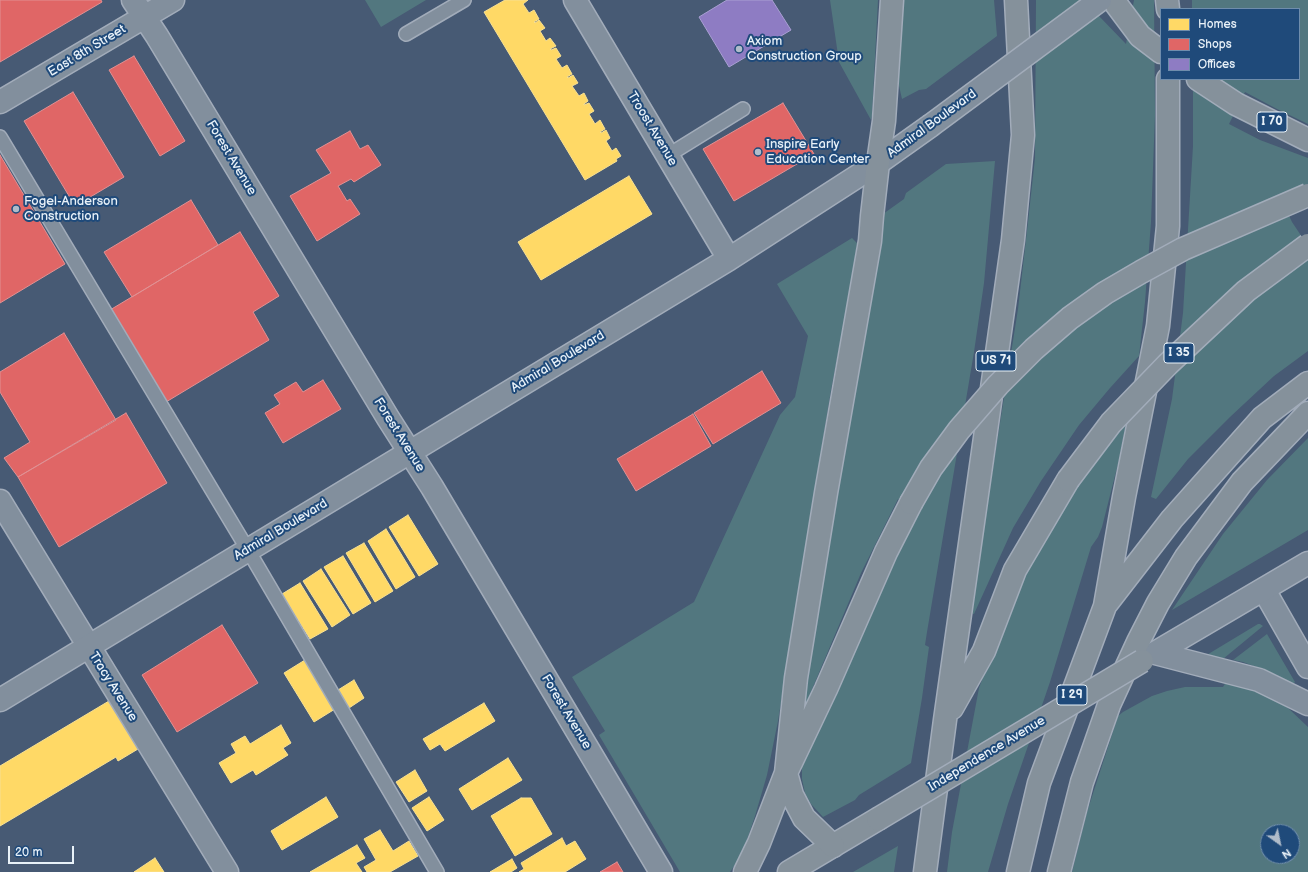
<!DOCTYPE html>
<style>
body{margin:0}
#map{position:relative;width:1308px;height:872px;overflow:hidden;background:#475a74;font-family:"Balsamiq Sans",sans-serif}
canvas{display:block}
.legend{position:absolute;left:1160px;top:8px;width:140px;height:72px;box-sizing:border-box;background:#1f4a7a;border:1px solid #6f8dac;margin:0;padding:5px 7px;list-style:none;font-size:12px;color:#e8f1f8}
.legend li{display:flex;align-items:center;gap:8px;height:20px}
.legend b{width:20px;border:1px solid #6f8dac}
.north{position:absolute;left:1260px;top:824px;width:40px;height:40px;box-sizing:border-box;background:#1f4a7a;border:1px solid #6f8dac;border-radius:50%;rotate:147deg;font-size:11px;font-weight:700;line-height:16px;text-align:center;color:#e8f1f8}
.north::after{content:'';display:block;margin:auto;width:14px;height:18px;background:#b0bcca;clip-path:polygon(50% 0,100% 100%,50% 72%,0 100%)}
.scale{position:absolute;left:8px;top:846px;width:66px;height:18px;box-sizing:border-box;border:2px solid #e8f1f8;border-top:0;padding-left:5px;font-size:12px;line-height:14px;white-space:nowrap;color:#e8f1f8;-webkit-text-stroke:3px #1f4a7a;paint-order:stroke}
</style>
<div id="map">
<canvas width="1308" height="872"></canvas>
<ul class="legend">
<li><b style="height:11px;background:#ffd966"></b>Homes</li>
<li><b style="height:11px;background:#e06666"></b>Shops</li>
<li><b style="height:11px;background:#8e7cc3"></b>Offices</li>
</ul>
<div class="north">N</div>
<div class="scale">20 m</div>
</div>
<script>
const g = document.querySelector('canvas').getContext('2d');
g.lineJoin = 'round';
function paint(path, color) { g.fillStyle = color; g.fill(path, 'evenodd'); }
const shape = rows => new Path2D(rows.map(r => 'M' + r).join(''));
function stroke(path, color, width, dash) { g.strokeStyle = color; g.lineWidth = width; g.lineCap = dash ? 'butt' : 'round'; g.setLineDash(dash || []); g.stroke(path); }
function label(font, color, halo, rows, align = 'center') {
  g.font = font + ' "Balsamiq Sans",sans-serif'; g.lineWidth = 4; g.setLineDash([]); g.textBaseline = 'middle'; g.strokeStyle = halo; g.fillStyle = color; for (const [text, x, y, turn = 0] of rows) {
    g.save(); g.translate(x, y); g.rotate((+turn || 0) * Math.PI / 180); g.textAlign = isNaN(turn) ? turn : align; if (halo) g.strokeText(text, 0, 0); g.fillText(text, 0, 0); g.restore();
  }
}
paint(shape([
 [365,0,426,0,381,27],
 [830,0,878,0,872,115,871,120,839,62],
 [901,0,994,0,997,36,926,89,919,90,902,99,897,77],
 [1036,0,1086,0,1098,15,1126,44,1134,0,1154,0,1155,115,1151,222,1145,302,1139,356,1110,388,1079,425,1041,481,1013,528,974,614,970,613,1018,309,1028,222,1035,158],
 [1192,0,1308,0,1308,124,1277,109,1245,92,1229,124,1260,140,1308,158,1308,184,1280,197,1292,222,1308,246,1308,351,1274,376,1230,417,1188,459,1156,499,1151,497,1172,399,1183,313,1193,146,1193,79,1299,79,1299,9,1192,9],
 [995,161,984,283,974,352,927,632,925,645,929,647,922,698,911,763,859,795,855,800,823,817,811,804,805,793,802,779,802,763,892,561,919,513,898,499,861,573,802,713,816,614,883,214,904,199,906,193,946,164],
 [852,238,857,243,852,282,831,390,778,721,767,775,755,816,746,843,737,862,730,872,680,872,599,735,605,731,572,677,694,602,780,415,795,397,808,336,777,284],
 [1126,424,1119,460,1102,527,1098,537,1091,547,1050,682,1008,804,988,872,947,872,952,832,979,688,1012,598,1056,518,1084,476],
 [1308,438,1308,530,1172,610,1223,534,1267,480],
 [1258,624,1260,624,1263,626,1223,659,1206,658,1205,656],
 [1267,634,1295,682,1292,685,1277,675,1259,668,1243,662,1233,660],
 [1226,682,1249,687,1268,695,1288,708,1308,727,1308,872,1072,872,1087,812,1118,716,1123,712,1152,696,1167,691,1185,687,1223,687],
 [1268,832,1292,832,1292,856,1268,856],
 [898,846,894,872,853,872]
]), '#52777f');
const homes = shape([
 [505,0,528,0,523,4,529,13,534,10,539,19,534,22,535,23,539,20,545,28,540,31,546,41,550,38,556,46,550,49,551,50,556,48,561,56,556,59,562,68,567,65,572,74,567,77,568,78,573,75,578,83,572,86,579,96,584,93,588,101,584,104,584,105,589,103,594,111,589,114,595,124,600,120,605,129,600,132,601,133,606,130,610,138,606,141,612,151,616,148,621,156,616,159,617,161,585,180,484,12,505,0],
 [629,176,652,214,541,280,518,242,629,176],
 [408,515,438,564,419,576,389,527,408,515],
 [386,529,415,577,396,589,368,541,386,529],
 [364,543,393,591,375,602,346,553,364,543],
 [343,556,371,603,353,614,324,567,343,556],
 [321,569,350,615,332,627,303,581,321,569],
 [300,583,328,629,310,639,282,594,300,583],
 [305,660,335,709,314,722,284,673,305,660],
 [354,680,364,698,349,708,338,690,354,680],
 [109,701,138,749,118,761,116,757,0,826,0,766,109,701],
 [484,703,495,721,445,751,440,744,430,750,423,739,484,703],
 [281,725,291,743,283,748,288,755,256,775,253,770,231,783,219,763,236,753,231,744,245,736,250,744,281,725],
 [508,758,522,780,472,810,459,789,508,758],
 [415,770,427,791,409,802,396,782,415,770],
 [326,797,338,817,282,850,271,831,326,797],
 [429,797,444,820,427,831,412,808,429,797],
 [521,798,531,798,552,834,515,856,491,816,521,798],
 [380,830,393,851,409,841,418,856,390,872,367,872,364,867,376,860,364,839,380,830],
 [562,838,566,846,575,841,586,859,565,872,519,872,524,869,521,863,562,838],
 [357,845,365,858,356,863,362,872,310,872,357,845],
 [155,858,164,872,134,872,155,858],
 [512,859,517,868,511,872,490,872,512,859]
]);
paint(homes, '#ffd966');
stroke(homes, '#f8e092', 1);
const shops = shape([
 [0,0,101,0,102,2,0,62,0,0],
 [134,56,185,141,160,156,109,70,134,56],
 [73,92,124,177,75,206,24,121,73,92],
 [783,103,814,154,734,201,703,149,783,103],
 [350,131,360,149,368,145,381,165,354,182,351,179,338,186,347,201,350,199,360,214,317,241,290,196,331,173,316,150,350,131],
 [0,155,65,264,0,303,0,155],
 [191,200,218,245,132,297,104,252,191,200],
 [240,232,279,296,253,312,269,340,166,402,110,310,240,232],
 [64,333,116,420,18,477,4,458,30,442,0,392,0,372,64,333],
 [762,371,781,403,713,444,694,413,762,371],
 [323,380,341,409,283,443,265,413,280,404,274,395,296,382,303,392,323,380],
 [126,413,167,483,59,547,18,477,126,413],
 [693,414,711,446,636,491,617,459,693,414],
 [222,625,258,683,177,732,142,675,222,625],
 [617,862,623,872,600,872,617,862]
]);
paint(shops, '#e06666');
stroke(shops, '#e29092', 1);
const offices = shape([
 [727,0,772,0,791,30,729,67,699,17,727,0]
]);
paint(offices, '#8e7cc3');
stroke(offices, '#a99fd3', 1);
const lane = shape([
 [406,34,464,0],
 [0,137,248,550,437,872],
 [667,156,743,109]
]);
const street = shape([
 [133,0,157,36,388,418,432,487,661,872],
 [0,102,173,0],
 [0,501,227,872],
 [1264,590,1308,667]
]);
const secondary = shape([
 [575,0,729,259],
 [1155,653,1308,563],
 [1155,653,1259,680,1308,704],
 [0,700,729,259,878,163,930,126]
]);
const primary = shape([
 [789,872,878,819]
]);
const highway = shape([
 [1113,0,1140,36,1161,52],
 [1167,0,1168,9],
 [1198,79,1236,104,1308,140],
 [1107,603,1172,519,1262,418,1308,383],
 [952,708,984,651,1015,570,1068,480],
 [833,846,804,818,792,795,786,773,796,678,826,493,870,241,872,216,878,163,884,121,892,0],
 [745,872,759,843,786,773,826,689,886,552,911,503],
 [925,872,945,720,1013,240,1023,135,1016,0],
 [1018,872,1039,783,1105,606,1124,497,1158,326,1168,226,1168,79],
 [1059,872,1082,782,1109,705,1138,642,1158,603,1186,557,1242,482,1308,413]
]);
stroke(lane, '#a2acba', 16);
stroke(street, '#a2acba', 25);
stroke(secondary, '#a2acba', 25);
stroke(primary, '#a2acba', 25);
stroke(highway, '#a2acba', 25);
stroke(lane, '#828f9d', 13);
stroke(street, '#828f9d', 22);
stroke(secondary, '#828f9d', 22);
stroke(primary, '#85919b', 22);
stroke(highway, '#85919b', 22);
const secondaryBridge = shape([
 [930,126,1100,0]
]);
const primaryBridge = shape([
 [878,819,1142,661]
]);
const highwayBridge = shape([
 [1068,480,1111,423,1168,364,1246,291,1308,245],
 [911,503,931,468,959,430,998,385,1034,349,1070,318,1105,293,1141,272,1183,249,1308,195]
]);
stroke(secondaryBridge, '#a2acba', 25, []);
stroke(primaryBridge, '#a2acba', 25, []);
stroke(highwayBridge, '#a2acba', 25, []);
stroke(secondaryBridge, '#828f9d', 22);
stroke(primaryBridge, '#85919b', 22);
stroke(highwayBridge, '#85919b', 22);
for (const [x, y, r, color] of [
 [739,49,4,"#b0bcca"],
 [758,152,4,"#b0bcca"],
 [16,209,4,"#b0bcca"]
]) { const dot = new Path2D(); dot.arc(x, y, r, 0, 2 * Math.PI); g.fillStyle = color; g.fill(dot); stroke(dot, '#1f4a7a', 1.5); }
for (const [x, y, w] of [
 [1272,122,30],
 [1179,353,30],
 [996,361,40],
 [1072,695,30]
]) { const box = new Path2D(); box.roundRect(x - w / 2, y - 10, w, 20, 3); g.fillStyle = '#1f4a7a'; g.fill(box); stroke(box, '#e8f1f8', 1); }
label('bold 12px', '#e8f1f8', null, [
 ["I 70",1272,122],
 ["I 35",1179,353],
 ["US 71",996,361],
 ["I 29",1072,695]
]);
label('13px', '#e8f1f8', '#1f4a7a', [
 ["Axiom",747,42],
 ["Construction Group",747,57],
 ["Inspire Early",766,145],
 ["Education Center",766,160],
 ["Fogel-Anderson",24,202],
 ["Construction",24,217]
], 'left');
label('13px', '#e8f1f8', '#1f4a7a', [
 ["East 8th Street",87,51,-31],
 ["Admiral Boulevard",932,124,-36],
 ["Troost Avenue",652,129,59],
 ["Forest Avenue",231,158,59],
 ["Admiral Boulevard",558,362,-31],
 ["Forest Avenue",399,435,58],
 ["Admiral Boulevard",281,530,-31],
 ["Tracy Avenue",113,687,58],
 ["Forest Avenue",566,712,59],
 ["Independence Avenue",987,754,-31]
]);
</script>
